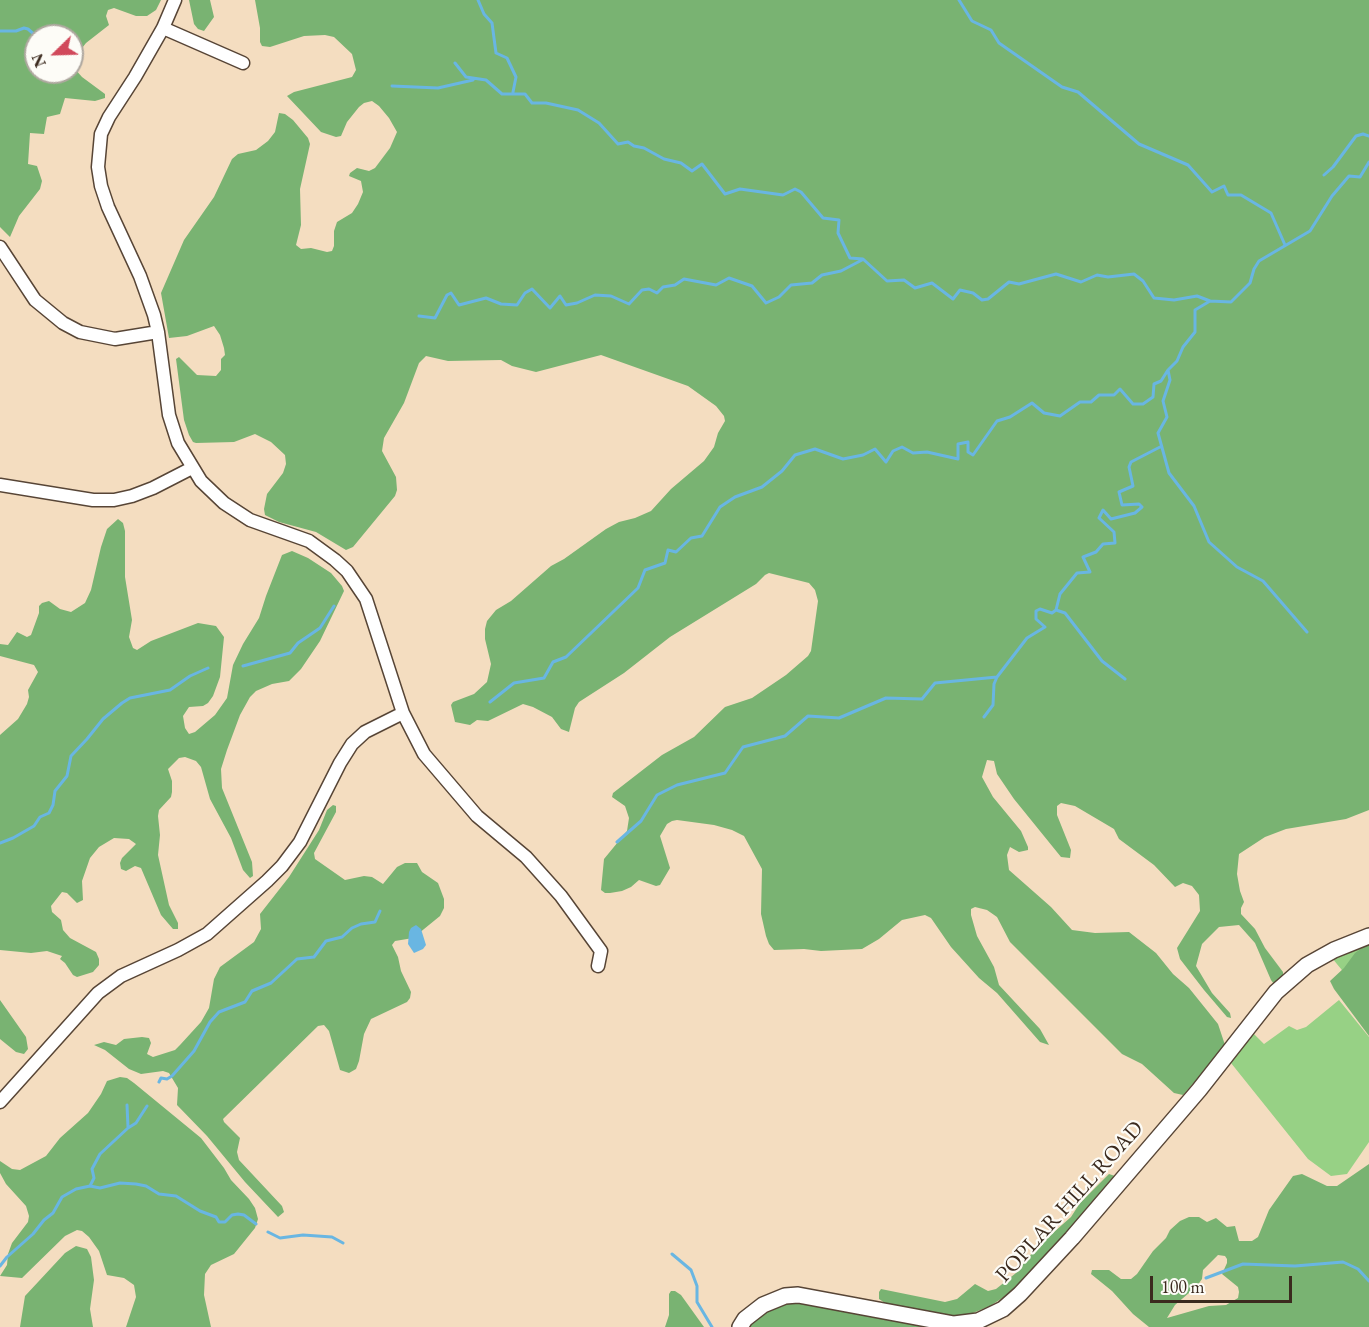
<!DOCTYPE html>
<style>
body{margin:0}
#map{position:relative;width:1369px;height:1327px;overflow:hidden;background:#f4ddc0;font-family:"EB Garamond",serif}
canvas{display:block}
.north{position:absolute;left:24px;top:24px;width:60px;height:60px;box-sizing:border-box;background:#fdfcf7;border:2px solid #afa8a0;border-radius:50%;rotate:247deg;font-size:16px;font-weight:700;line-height:24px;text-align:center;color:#3b2a1e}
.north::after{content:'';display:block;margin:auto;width:21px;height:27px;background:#d1495b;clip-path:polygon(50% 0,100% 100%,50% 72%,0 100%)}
.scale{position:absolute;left:1150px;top:1276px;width:142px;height:27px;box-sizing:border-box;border:3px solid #3b2a1e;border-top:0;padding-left:8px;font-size:18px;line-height:21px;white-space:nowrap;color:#3b2a1e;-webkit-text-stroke:4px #fdfcf7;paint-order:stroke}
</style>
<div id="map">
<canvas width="1369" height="1327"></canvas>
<div class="north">N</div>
<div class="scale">100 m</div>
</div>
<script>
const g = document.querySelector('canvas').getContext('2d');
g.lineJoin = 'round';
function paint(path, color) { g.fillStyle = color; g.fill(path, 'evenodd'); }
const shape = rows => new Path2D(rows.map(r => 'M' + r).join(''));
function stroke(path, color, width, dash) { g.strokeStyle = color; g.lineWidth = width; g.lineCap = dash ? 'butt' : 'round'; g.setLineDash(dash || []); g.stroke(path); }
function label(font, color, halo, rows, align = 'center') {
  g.font = font + ' "EB Garamond",serif'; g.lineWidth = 4.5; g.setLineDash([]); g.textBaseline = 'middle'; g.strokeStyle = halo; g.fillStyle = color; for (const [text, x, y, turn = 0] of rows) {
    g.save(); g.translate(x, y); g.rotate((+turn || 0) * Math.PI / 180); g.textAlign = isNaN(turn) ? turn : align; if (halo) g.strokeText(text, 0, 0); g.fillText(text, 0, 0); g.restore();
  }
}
paint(shape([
 [1369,941,1369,1003,1332,958],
 [1339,1000,1369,1037,1369,1142,1347,1174,1331,1176,1308,1159,1231,1063,1253,1033,1264,1044,1289,1026,1297,1030,1306,1027]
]), '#97d185');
paint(shape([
 [0,0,161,0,156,10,147,16,136,16,114,8,108,10,106,16,109,25,86,43,75,57,72,63,74,68,82,77,105,94,105,98,95,101,65,98,60,114,47,117,44,134,30,133,28,164,37,166,42,181,40,189,19,216,10,237,0,227],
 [36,36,72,36,72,72,36,72],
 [189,0,210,0,214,17,204,31,198,29,194,24],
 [255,0,1369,0,1369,810,1346,819,1286,829,1265,837,1239,854,1237,874,1240,891,1244,902,1241,908,1241,914,1255,929,1265,948,1283,972,1283,979,1278,984,1274,984,1271,980,1255,943,1239,925,1219,927,1202,944,1196,966,1212,993,1230,1013,1231,1018,1227,1017,1204,990,1180,959,1177,948,1200,911,1199,895,1192,886,1183,883,1175,887,1154,865,1119,839,1114,829,1075,806,1061,803,1057,806,1057,815,1071,850,1070,858,1061,857,1014,799,997,774,994,761,987,760,982,777,993,797,1021,831,1028,847,1028,850,1019,852,1010,847,1007,855,1009,870,1051,907,1072,930,1095,933,1129,932,1156,953,1173,974,1189,988,1218,1024,1225,1045,1214,1060,1183,1095,1174,1093,1142,1064,1122,1054,1010,942,997,917,987,910,975,907,971,909,971,915,977,936,994,967,999,985,1040,1029,1049,1045,1040,1042,997,993,979,978,951,947,931,918,925,915,902,920,879,939,862,949,821,951,804,949,774,950,769,944,766,936,761,914,762,869,744,836,732,830,714,825,677,820,672,821,667,824,660,836,670,868,660,885,656,886,639,880,631,887,622,891,610,893,605,893,601,890,604,859,627,831,629,818,625,806,612,797,613,793,662,755,694,737,725,707,752,698,786,675,808,656,811,651,818,601,815,590,809,583,769,573,765,575,756,584,670,637,624,673,579,702,575,708,569,732,561,729,552,717,533,707,523,704,488,721,477,720,470,725,455,722,451,705,453,702,474,694,487,682,491,664,485,639,485,629,487,621,496,610,511,601,551,566,564,559,606,529,619,522,635,518,651,511,671,489,704,461,714,447,718,433,725,421,724,416,716,406,688,386,601,355,536,372,512,366,501,360,448,361,426,356,419,363,404,403,384,438,382,451,396,477,397,490,395,496,353,547,346,550,316,532,279,522,265,515,264,509,267,494,283,473,286,464,285,455,271,442,255,434,234,442,196,443,193,442,189,435,184,420,176,359,179,357,197,375,216,376,221,370,221,359,225,355,224,348,220,335,214,326,187,336,169,338,161,293,184,240,214,197,232,159,238,154,256,150,268,141,275,132,279,113,285,114,293,120,308,138,310,144,300,189,301,225,296,245,301,249,311,248,327,252,332,251,334,246,334,231,337,222,352,213,358,204,363,192,361,181,349,176,350,173,357,168,369,171,375,168,390,148,397,132,389,118,379,106,372,101,364,103,359,107,347,122,341,136,336,137,321,132,287,96,294,92,352,77,356,70,352,54,334,37,325,35,304,36,270,47,262,46,260,42,260,28],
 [118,519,123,523,125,531,125,577,132,620,129,637,133,648,137,650,151,641,198,623,216,626,224,637,220,677,213,696,208,703,203,706,189,707,183,716,185,728,189,734,195,732,215,715,227,698,233,665,243,644,259,618,266,596,282,555,292,551,308,558,331,573,342,586,344,591,320,641,301,669,289,681,272,684,256,691,250,697,240,715,227,750,221,769,222,788,252,862,253,876,250,878,243,870,231,838,210,799,201,767,196,761,185,757,179,758,168,769,172,781,172,792,171,797,159,810,158,816,160,835,158,855,169,905,178,923,178,929,173,929,161,915,141,868,135,866,126,871,121,869,120,863,122,858,136,844,129,839,114,838,99,847,90,858,82,881,83,900,77,903,67,893,62,892,51,906,52,912,61,920,63,930,70,938,96,952,99,959,99,965,93,972,77,977,73,975,65,963,60,959,62,956,47,951,31,953,0,950,0,735,18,719,27,704,29,697,28,690,38,672,34,665,0,656,0,644,8,645,17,632,27,637,31,635,39,613,39,606,42,603,49,601,60,609,71,612,85,603,91,590,101,547,107,529],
 [333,805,336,806,336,812,314,853,315,859,345,880,364,876,372,877,383,884,397,867,405,863,417,863,422,872,438,883,444,899,444,908,440,916,413,938,395,941,392,945,398,957,401,971,411,992,410,998,407,1002,371,1019,364,1034,359,1061,356,1069,349,1073,340,1070,329,1031,324,1025,318,1026,223,1119,224,1122,240,1138,237,1152,239,1160,282,1206,284,1212,278,1217,245,1182,207,1136,177,1105,178,1088,169,1073,163,1071,141,1074,129,1069,105,1050,94,1045,104,1042,116,1045,124,1039,142,1037,149,1038,151,1043,147,1054,153,1057,175,1050,180,1045,201,1022,209,1008,214,979,220,967,254,942,261,929,260,914,289,877,319,830,327,810],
 [1369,943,1369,1036,1334,989,1330,981,1344,968,1355,953],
 [0,1000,26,1037,28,1049,24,1054,16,1052,0,1039],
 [120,1077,127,1078,134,1083,201,1138,224,1168,231,1180,249,1199,255,1208,258,1219,255,1228,234,1254,211,1265,205,1274,204,1295,211,1327,126,1327,136,1297,134,1285,124,1278,107,1275,99,1251,89,1237,82,1231,77,1230,65,1236,22,1278,0,1276,7,1265,8,1254,12,1243,28,1222,29,1216,26,1206,6,1184,0,1173,0,1161,12,1169,20,1170,46,1156,60,1138,88,1113,101,1094,107,1081],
 [1369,1164,1369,1327,1149,1327,1133,1314,1112,1291,1091,1274,1092,1270,1109,1270,1121,1279,1131,1279,1137,1274,1153,1251,1166,1238,1170,1230,1180,1221,1189,1217,1199,1217,1207,1222,1216,1218,1227,1227,1235,1226,1239,1241,1252,1241,1258,1237,1269,1210,1293,1176,1302,1174,1327,1186,1337,1186],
 [1218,1255,1225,1256,1227,1259,1227,1263,1222,1274,1238,1287,1239,1292,1238,1298,1226,1305,1209,1306,1167,1318,1175,1305,1197,1286,1202,1279,1203,1270],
 [1109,1174,1115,1176,1074,1225,1013,1291,990,1306,968,1315,949,1317,885,1303,879,1299,879,1292,881,1289,945,1302,957,1299,975,1284,988,1291,996,1289,1016,1273,1037,1247,1071,1217,1080,1203],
 [76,1246,87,1249,91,1257,94,1280,90,1309,93,1327,20,1327,25,1296,65,1253],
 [671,1291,675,1291,681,1295,704,1327,665,1327,669,1315,669,1294],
 [791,1303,823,1306,924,1327,749,1327,762,1313,780,1305]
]), '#79b372');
paint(shape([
 [416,925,421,929,426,945,423,949,414,953,408,944,409,932,411,928]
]), '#69b6e2');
stroke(shape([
 [478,0,484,14,492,23,496,53,507,58,516,77,513,92],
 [959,0,972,21,991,30,999,43,1062,87,1078,92,1139,144,1188,165,1212,192,1224,186,1228,195,1241,195,1271,213,1285,245],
 [0,31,16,31,24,28,28,29,36,36],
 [455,63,466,77,486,80,502,94,525,94,532,103,546,103,578,110,599,123,618,144,628,142,634,146,644,148,664,159,681,163,692,171,702,164,725,194,740,189,783,195,795,189,801,192,823,218,839,220,838,233,850,258,863,259,887,281,904,280,915,288,932,283,953,299,960,290,973,293,982,300,988,299,1009,282,1019,284,1056,274,1081,282,1097,275,1108,277,1134,274,1143,281,1154,298,1174,300,1197,296,1210,301],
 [392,86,438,88,473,80],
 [1324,175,1333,167,1356,136,1363,134,1369,136],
 [419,316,435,318,447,295,451,293,459,305,486,298,501,304,517,305,525,293,532,289,550,308,560,296,566,305,577,303,595,295,611,296,629,304,642,290,649,289,657,293,663,287,675,285,684,279,716,285,729,278,752,286,766,303,779,297,791,285,812,283,822,275,841,271,862,260],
 [1168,370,1170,380,1163,401,1167,417,1158,433,1169,473,1194,506,1209,542,1237,567,1263,581,1307,632],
 [1056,610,1060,594,1077,573,1090,572,1083,557,1096,552,1103,544,1115,543,1114,532,1099,518,1103,510,1111,519,1135,513,1142,507,1139,504,1122,505,1119,492,1133,486,1129,467,1131,462,1160,447],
 [243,666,290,653,298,643,320,628,334,606],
 [490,702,514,683,544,678,553,662,566,657,638,588,645,570,665,563,668,550,676,552,691,538,702,536,720,507,735,497,762,487,782,471,795,455,815,449,843,459,863,455,875,449,886,462,893,451,902,447,913,453,927,452,958,459,958,444,968,442,968,452,973,455,997,421,1010,417,1032,403,1044,413,1060,416,1080,402,1091,402,1099,395,1114,395,1120,389,1133,404,1143,404,1153,397,1154,384,1161,381,1168,370,1177,361,1183,347,1195,332,1195,310,1210,301,1231,302,1250,283,1254,269,1259,261,1310,231,1332,196,1349,176,1360,177,1369,162],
 [984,717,993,705,994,684,997,677,1027,638,1045,627,1036,619,1036,611,1040,609,1052,613,1056,610,1065,613,1102,661,1125,679],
 [617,842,641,821,657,795,677,785,725,773,743,747,785,736,808,716,839,718,886,698,922,699,935,683,997,677],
 [0,843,13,838,34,826,40,817,49,813,53,805,55,791,67,776,71,756,87,739,103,719,122,703,130,698,170,690,190,676,208,668],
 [159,1082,161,1078,167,1079,172,1076,194,1051,210,1022,219,1012,245,1002,252,991,271,983,297,959,314,957,326,941,342,937,352,928,361,924,375,922,380,911],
 [127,1105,128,1127],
 [90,1186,94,1178,92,1169,100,1154,128,1128,136,1123,147,1106],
 [268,1232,280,1238,303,1235,332,1237,343,1243],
 [672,1254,691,1270,697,1286,697,1302,712,1327],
 [0,1266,7,1257,33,1234,44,1220,53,1213,62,1197,76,1189,90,1186,100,1188,120,1183,136,1184,146,1186,159,1194,176,1196,200,1211,216,1217,219,1222,225,1222,232,1215,238,1214,244,1215,256,1224],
 [1206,1278,1243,1264,1295,1266,1343,1262,1358,1269,1369,1281]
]), '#69b6e2', 3);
const minor = shape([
 [175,0,163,28,135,77,109,117,101,134,98,167,101,186,108,207,140,276,154,315,158,332,169,415,178,443,201,481,224,503,250,520,309,541,335,560,347,571,366,599,403,713,424,754,477,816,526,857,561,896,601,951,598,966],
 [163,28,243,63],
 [0,247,35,300,63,323,80,332,115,339,158,332],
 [0,485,93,500,114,500,132,496,153,488,192,468],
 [0,1102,98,993,121,976,178,950,207,934,267,881,282,866,300,842,340,763,352,744,365,732,403,713]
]);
const tertiary = shape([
 [740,1327,745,1319,763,1305,785,1296,798,1295,954,1324,978,1321,1003,1309,1020,1294,1072,1238,1199,1090,1276,992,1307,965,1334,950,1369,936]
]);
stroke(minor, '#574536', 15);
stroke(tertiary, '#574536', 18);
stroke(minor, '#fff', 12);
stroke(tertiary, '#fff', 15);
label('22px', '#3b2a1e', '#fdfcf7', [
 ["POPLAR HILL ROAD",1070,1202,-48]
]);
</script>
